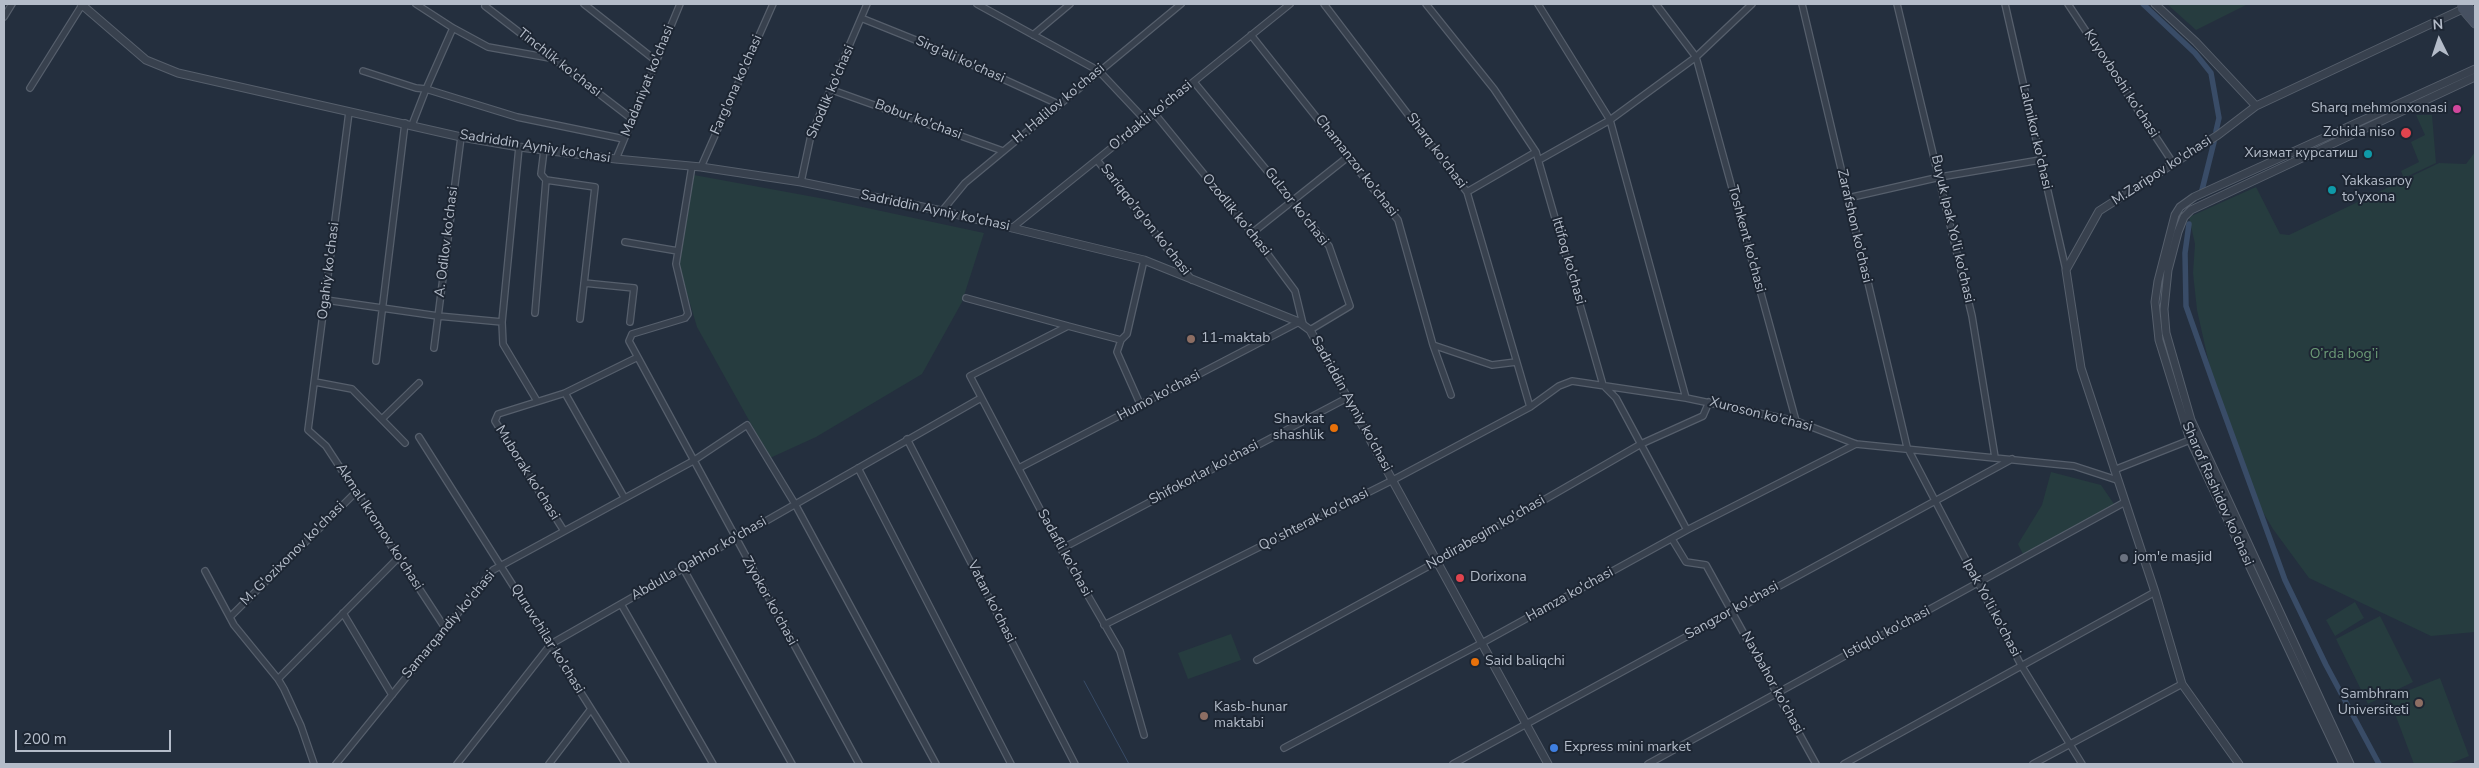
<!DOCTYPE html>
<meta charset="utf-8">
<style>
body{margin:0}
#map{position:relative;width:2479px;height:768px;overflow:hidden;background:#242f3e;font-family:"Nunito Sans",sans-serif}
canvas{display:block}
.frame{position:absolute;inset:0;border:5px solid #b4bcc9;pointer-events:none}
.north{position:absolute;left:2414px;top:15px;width:50px;height:50px;-webkit-text-stroke:4px #1d2633;paint-order:stroke;rotate:356deg;font-size:14px;font-weight:700;line-height:20px;text-align:center;color:#b4bcc9}
.north::after{content:'';display:block;margin:auto;width:18px;height:22px;background:#b4bcc9;clip-path:polygon(50% 0,100% 100%,50% 72%,0 100%)}
.scale{position:absolute;left:15px;top:730px;width:156px;height:22px;box-sizing:border-box;border:2px solid #b4bcc9;border-top:0;padding-left:6px;font-size:15px;line-height:18px;white-space:nowrap;color:#b4bcc9;-webkit-text-stroke:4px #1d2633;paint-order:stroke}
</style>
<div id="map">
<canvas width="2479" height="768"></canvas>
<div class="frame"></div>
<div class="north">N</div>
<div class="scale">200 m</div>
</div>
<script>
const g = document.querySelector('canvas').getContext('2d');
g.lineJoin = 'round';
function paint(path, color) { g.fillStyle = color; g.fill(path, 'evenodd'); }
const shape = rows => new Path2D(rows.map(r => 'M' + r).join(''));
function stroke(path, color, width, dash) { g.strokeStyle = color; g.lineWidth = width; g.lineCap = dash ? 'butt' : 'round'; g.setLineDash(dash || []); g.stroke(path); }
function label(font, color, halo, rows, align = 'center') {
  g.font = font + ' "Nunito Sans",sans-serif'; g.lineWidth = 4; g.setLineDash([]); g.textBaseline = 'middle'; g.strokeStyle = halo; g.fillStyle = color; for (const [text, x, y, turn = 0] of rows) {
    g.save(); g.translate(x, y); g.rotate((+turn || 0) * Math.PI / 180); g.textAlign = isNaN(turn) ? turn : align; if (halo) g.strokeText(text, 0, 0); g.fillText(text, 0, 0); g.restore();
  }
}
paint(shape([
 [2167,4,2248,4,2196,30],
 [2416,115,2432,115,2436,163,2404,178,2401,171,2419,162,2411,142,2425,135],
 [2475,152,2475,632,2431,636,2309,578,2273,529,2261,509,2212,377,2197,310,2193,273,2195,244,2189,217,2256,187,2280,234,2289,235,2439,163,2466,164],
 [694,175,825,199,984,233,962,302,922,374,816,437,770,458,697,327,678,263],
 [2051,472,2101,485,2114,504,2031,553,2023,554,2018,544,2042,505],
 [2355,602,2364,618,2335,636,2326,620],
 [2380,616,2413,682,2368,704,2336,639],
 [1231,634,1241,660,1188,679,1178,653],
 [2440,678,2469,756,2449,764,2414,764,2389,698]
]), '#263c3f');
stroke(shape([
 [1084,681,1129,764]
]), '#394c67', 1);
stroke(shape([
 [2143,4,2195,53,2211,73,2219,118,2216,131],
 [2201,194,2214,142],
 [2189,224,2185,253,2186,306,2215,388,2285,580,2326,665,2379,764]
]), '#394c67', 5.5);
const minor = shape([
 [416,4,453,28,488,47,550,58],
 [584,4,655,60],
 [977,4,1099,71,1146,121],
 [1324,4,1467,192,1530,407],
 [1426,4,1494,89,1536,152,1603,385,1616,398,1687,530],
 [1538,4,1610,120,1686,398,1796,421,1856,444,2074,466,2117,480],
 [1656,4,1696,57,1796,421],
 [1802,4,1907,447,2021,665,2082,764],
 [1897,4,1972,316,1995,457],
 [2005,4,2066,270],
 [2068,4,2173,163],
 [485,6,632,119],
 [4,17,12,4],
 [861,18,933,47,1058,104],
 [453,28,426,89,517,117,624,139],
 [1033,35,1070,4],
 [1251,35,1398,220,1433,345,1492,365,1516,362],
 [363,71,416,88,426,89,412,125],
 [1194,82,1329,246,1350,306,1310,330],
 [30,88,82,5],
 [832,90,1003,151],
 [349,112,308,430,326,446,445,628],
 [1155,114,1252,233,1295,291,1303,324],
 [519,147,502,322,503,344,537,401],
 [544,150,541,174,546,180,595,187,580,319],
 [616,159,680,4],
 [1097,160,1192,280],
 [1539,160,1610,120,1696,57,1752,4],
 [692,166,676,264,688,314,685,318,632,334,629,341,859,764],
 [701,167,773,4],
 [801,182,811,135,867,4],
 [1467,192,1536,152],
 [1848,198,1940,177,2040,160],
 [942,211,965,183,1181,4],
 [1012,228,1290,4],
 [1252,233,1349,156],
 [625,242,678,251],
 [584,283,634,288,630,322],
 [966,298,1068,326],
 [326,300,438,316,502,322],
 [535,313,546,180],
 [1121,340,1068,326,970,376,1061,549,1120,651,1144,735],
 [1433,345,1451,395],
 [434,348,461,137],
 [376,361,405,123],
 [315,382,352,389,405,443],
 [565,393,624,497],
 [1141,406,1117,352,1121,340,1127,334,1144,260],
 [382,419,419,383],
 [419,437,626,764],
 [907,439,1075,764],
 [858,468,1011,764],
 [1019,468,1299,322],
 [2114,470,2190,440],
 [564,531,495,421,498,414,565,393,636,358],
 [1672,539,1686,562,1706,565,1816,764],
 [1061,549,1347,398],
 [683,568,792,764],
 [205,571,234,625,278,679,284,689,301,726,314,764],
 [621,604,713,764],
 [343,613,392,695],
 [230,617,356,492],
 [1104,625,1393,480,1530,407,1559,386,1572,381,1686,398],
 [1257,660,1438,561,1641,444,1703,416,1709,402],
 [278,679,398,558],
 [1284,748,1482,643,1687,530,1856,444],
 [336,764,493,570,693,461,747,425,795,504,936,764],
 [457,764,551,644,981,398],
 [549,764,591,709],
 [1453,764,2012,459],
 [1648,764,2125,502],
 [1844,764,2155,592],
 [2033,764,2182,684]
]);
const tertiary = shape([
 [81,4,146,60,178,73,461,137,519,147,616,159,701,167,801,182,942,211,1144,260,1299,322,1310,330,1548,764],
 [2155,4,2196,42,2256,106],
 [2239,764,2182,684,2155,592,2081,368,2066,270,2099,211,2218,135,2256,106,2467,7],
 [2343,764,2190,440,2159,340,2155,302,2158,281,2175,215,2180,207,2194,197,2475,69],
 [2350,764,2191,420,2166,333,2164,309,2168,270,2178,232,2184,217,2191,210,2475,77]
]);
const secondary = shape([
 [2462,4,2462,9,2475,24],
 [2462,4,2468,6,2475,16]
]);
stroke(minor, '#565f6c', 8);
stroke(tertiary, '#565f6c', 9);
stroke(secondary, '#565f6c', 9);
stroke(minor, '#38414e', 5.5);
stroke(tertiary, '#38414e', 7);
stroke(secondary, '#465061', 8);
for (const [x, y, r, color] of [
 [2457,109,5,"#d1479c"],
 [2406,133,6,"#e0444e"],
 [2368,154,5,"#0f9aa8"],
 [2332,190,5,"#0f9aa8"],
 [1191,339,5,"#8d6e63"],
 [1334,428,5,"#e8710a"],
 [2124,558,5,"#6b7280"],
 [1460,578,5,"#e0444e"],
 [1475,662,5,"#e8710a"],
 [2419,703,5,"#8d6e63"],
 [1204,716,5,"#8d6e63"],
 [1554,748,5,"#3f7fe0"]
]) { const dot = new Path2D(); dot.arc(x, y, r, 0, 2 * Math.PI); g.fillStyle = color; g.fill(dot); stroke(dot, '#1d2633', 2); }
label('14px', '#b4bcc9', '#1d2633', [
 ["Sirg'ali ko'chasi",960,60,24],
 ["Tinchlik ko'chasi",559,63,38],
 ["Madaniyat ko'chasi",648,81,-68],
 ["Kuyovboshi ko'chasi",2121,84,57],
 ["Farg'ona ko'chasi",737,85,-66],
 ["Shodlik ko'chasi",831,92,-67],
 ["H. Halilov ko'chasi",1059,104,-40],
 ["O'rdakli ko'chasi",1151,116,-39],
 ["Bobur ko'chasi",918,120,20],
 ["Lalmikor ko'chasi",2035,137,77],
 ["Sadriddin Ayniy ko'chasi",535,147,9],
 ["Sharq ko'chasi",1436,151,53],
 ["Chamanzor ko'chasi",1356,166,52],
 ["M.Zaripov ko'chasi",2162,171,-33],
 ["Gulzor ko'chasi",1296,207,52],
 ["Sadriddin Ayniy ko'chasi",935,211,12],
 ["Ozodlik ko'chasi",1236,215,51],
 ["Sariqqo'rg'on ko'chasi",1145,220,52],
 ["Zarafshon ko'chasi",1854,226,77],
 ["Buyuk Ipak Yo'li ko'chasi",1952,229,77],
 ["Toshkent ko'chasi",1746,239,75],
 ["A. Odilov ko'chasi",447,242,-83],
 ["Ittifoq ko'chasi",1568,261,74],
 ["Ogahiy ko'chasi",329,271,-83],
 ["Humo ko'chasi",1159,396,-28],
 ["Sadriddin Ayniy ko'chasi",1351,404,61],
 ["Xuroson ko'chasi",1761,415,14],
 ["Muborak ko'chasi",527,473,58],
 ["Shifokorlar ko'chasi",1204,473,-28],
 ["Sharof Rashidov ko'chasi",2217,494,66],
 ["Qo'shterak ko'chasi",1314,520,-27],
 ["Akmal Ikromov ko'chasi",379,527,57],
 ["Nodirabegim ko'chasi",1486,533,-30],
 ["Sadafli ko'chasi",1064,553,61],
 ["M. G'ozixonov ko'chasi",293,554,-45],
 ["Abdulla Qahhor ko'chasi",699,559,-30],
 ["Hamza ko'chasi",1570,595,-29],
 ["Ziyokor ko'chasi",769,601,61],
 ["Vatan ko'chasi",991,602,63],
 ["Ipak Yo'li ko'chasi",1991,608,62],
 ["Sangzor ko'chasi",1732,611,-29],
 ["Samarqandiy ko'chasi",449,625,-50],
 ["Istiqlol ko'chasi",1887,633,-28],
 ["Quruvchilar ko'chasi",547,639,58],
 ["Navbahor ko'chasi",1772,683,61]
]);
label('14px', '#b4bcc9', '#1d2633', [
 ["Sharq mehmonxonasi",2447,109,"right"],
 ["Zohida niso",2395,133,"right"],
 ["Хизмат курсатиш",2358,154,"right"],
 ["Yakkasaroy",2342,182],
 ["to'yxona",2342,198],
 ["11-maktab",1201,339],
 ["Shavkat",1324,420,"right"],
 ["shashlik",1324,436,"right"],
 ["jom'e masjid",2134,558],
 ["Dorixona",1470,578],
 ["Said baliqchi",1485,662],
 ["Sambhram",2409,695,"right"],
 ["Universiteti",2409,711,"right"],
 ["Kasb-hunar",1214,708],
 ["maktabi",1214,724],
 ["Express mini market",1564,748]
], 'left');
label('14px', '#6b9a76', '#1d2633', [
 ["O’rda bog’i",2344,355]
]);
</script>
